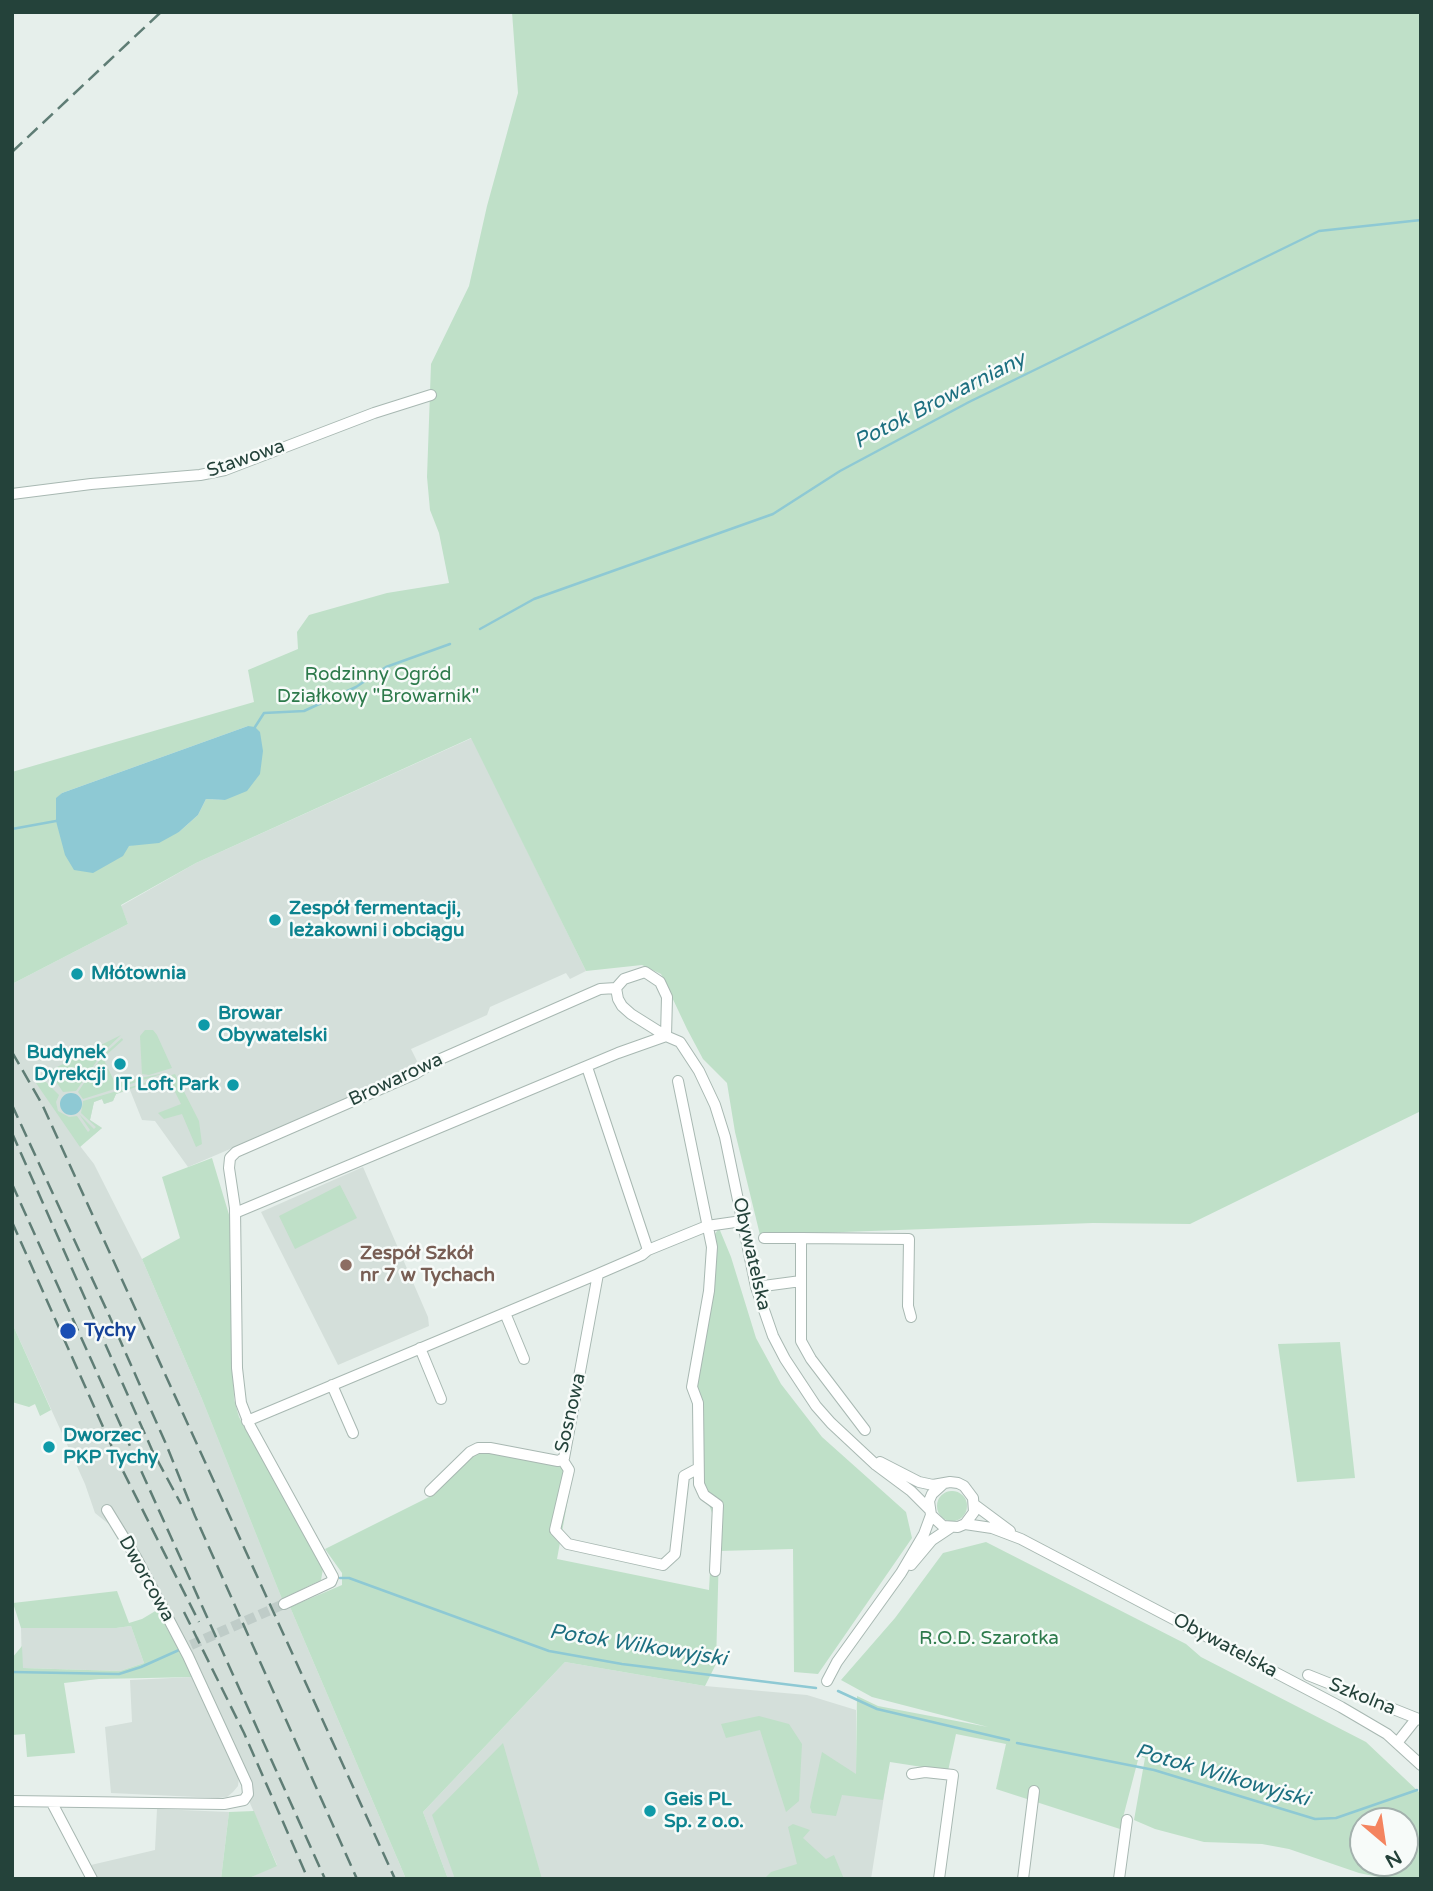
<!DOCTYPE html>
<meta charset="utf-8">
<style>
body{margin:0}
#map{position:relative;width:1433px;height:1891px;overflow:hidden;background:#e6efeb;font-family:"Varela Round",sans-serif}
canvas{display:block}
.frame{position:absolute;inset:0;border:14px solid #24423a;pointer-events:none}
.north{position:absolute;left:1349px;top:1807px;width:70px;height:70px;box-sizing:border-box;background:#f7fbf9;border:2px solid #a3b1ad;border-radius:50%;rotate:151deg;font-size:19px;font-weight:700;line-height:28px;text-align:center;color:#24423a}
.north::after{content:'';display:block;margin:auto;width:24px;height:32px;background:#f4845f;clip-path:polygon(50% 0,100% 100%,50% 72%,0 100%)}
</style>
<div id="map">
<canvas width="1433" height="1891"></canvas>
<div class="frame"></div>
<div class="north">N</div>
</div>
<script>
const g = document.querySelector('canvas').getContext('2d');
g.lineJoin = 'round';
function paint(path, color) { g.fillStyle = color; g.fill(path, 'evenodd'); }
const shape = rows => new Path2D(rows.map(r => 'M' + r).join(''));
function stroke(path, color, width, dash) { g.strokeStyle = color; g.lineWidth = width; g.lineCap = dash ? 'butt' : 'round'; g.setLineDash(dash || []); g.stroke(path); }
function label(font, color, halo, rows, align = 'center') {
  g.font = font + ' "Varela Round",sans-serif'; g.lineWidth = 5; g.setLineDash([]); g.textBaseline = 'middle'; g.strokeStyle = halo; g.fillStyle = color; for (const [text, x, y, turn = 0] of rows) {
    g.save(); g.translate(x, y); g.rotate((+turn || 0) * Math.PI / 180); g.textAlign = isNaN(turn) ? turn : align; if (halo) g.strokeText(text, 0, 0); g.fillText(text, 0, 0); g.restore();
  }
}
paint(shape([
 [472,738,586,971,570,979,566,973,490,1007,487,1015,411,1049,417,1061,414,1069,408,1073,188,1167,155,1121,142,1120,130,1090,116,1094,113,1101,104,1104,102,1099,94,1102,90,1120,102,1128,80,1146,94,1164,142,1259,202,1399,282,1599,290,1607,406,1879,247,1879,277,1865,239,1778,238,1786,233,1792,227,1797,218,1798,111,1793,105,1727,132,1722,130,1680,193,1677,151,1599,150,1589,121,1540,110,1525,95,1513,85,1484,12,1323,12,984,128,924,121,906,196,863],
 [363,1167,428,1317,429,1326,338,1365,261,1212],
 [131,1626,144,1663,120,1671,22,1668,21,1628,116,1628],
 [565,1662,705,1686,807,1695,856,1710,856,1775,887,1777,871,1879,448,1879,423,1812],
 [157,1809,229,1812,221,1879,98,1879,91,1865,155,1850]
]), '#d4dfda');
paint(shape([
 [512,12,1421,12,1421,1111,1190,1224,1093,1223,760,1235,735,1132,727,1083,703,1059,687,1029,661,974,642,965,586,971,471,738,196,863,121,905,128,924,12,984,12,772,254,702,248,670,298,649,297,632,309,615,387,593,449,583,439,533,430,510,427,477,431,364,469,286,487,206,518,93],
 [248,726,225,800,206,799,198,815,179,832,129,846,57,798,62,793],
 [145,1030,153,1030,157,1035,172,1068,149,1075,142,1074,140,1036],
 [121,1035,103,1052,76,1091,63,1092,49,1071],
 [122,1038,123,1040,103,1058,115,1083,165,1073,83,1099,78,1092,94,1068,105,1053],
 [175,1074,199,1121,202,1144,196,1147,182,1114,164,1119,158,1113,181,1104,172,1086,166,1082,159,1079,116,1094,113,1101,104,1104,102,1099,94,1102,90,1120,102,1128,80,1147,36,1083,41,1077,59,1095,56,1102,58,1111,69,1117,77,1116,88,1132,90,1130,79,1114,94,1129,96,1127,81,1113,83,1101],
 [212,1158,230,1218,234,1399,239,1417,323,1569,321,1580,282,1599,202,1399,142,1259,180,1238,162,1177],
 [340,1185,357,1218,295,1249,279,1216],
 [719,1228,731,1257,756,1338,781,1384,822,1437,906,1512,912,1538,818,1674,794,1672,793,1549,719,1551,716,1664,705,1686,565,1662,423,1812,448,1879,406,1879,290,1607,342,1585,342,1573,325,1549,435,1494,472,1456,479,1453,491,1452,574,1466,557,1559,709,1590,713,1516,701,1481,697,1390,713,1292,715,1234],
 [12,1323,51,1410,40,1416,35,1404,29,1407,12,1402],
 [1340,1342,1355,1478,1297,1482,1278,1344],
 '937 1506a15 15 0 1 1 30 0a15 15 0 1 1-30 0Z',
 [986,1542,1186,1644,1201,1657,1366,1742,1421,1794,1421,1879,1388,1879,1359,1873,1289,1849,1262,1844,1204,1842,1155,1829,1134,1820,1145,1758,1139,1756,1120,1829,996,1789,1006,1744,956,1734,948,1771,890,1762,883,1800,842,1795,836,1816,812,1813,810,1807,822,1752,856,1774,857,1696,878,1706,988,1727,872,1697,841,1680,895,1618,943,1553],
 [1363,1821,1405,1821,1405,1863,1363,1863],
 [117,1591,129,1623,142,1619,157,1610,194,1677,99,1679,64,1683,75,1753,27,1757,25,1734,12,1735,12,1658,22,1646,23,1668,120,1671,144,1663,131,1626,116,1628,21,1628,13,1603],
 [759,1716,789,1724,802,1744,799,1801,786,1812,760,1730,726,1738,721,1724],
 [503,1743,542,1879,455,1879,432,1815],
 [254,1811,277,1866,247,1879,221,1879,229,1812],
 [793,1824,810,1830,803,1838,826,1859,834,1855,844,1879,764,1879,771,1872,797,1864,788,1827]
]), '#bfe0c8');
paint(shape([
 [248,726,255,727,260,732,263,751,260,774,247,791,225,800,206,799,198,815,179,832,159,843,129,846,123,856,93,873,74,870,65,855,56,821,56,798,62,793],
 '60 1104a11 11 0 1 1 22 0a11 11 0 1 1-22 0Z'
]), '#8ec9d4');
stroke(shape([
 [480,629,534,599,773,514,840,471,969,402,1319,231,1421,220],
 [255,727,264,713,304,711,356,687,386,667,450,644],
 [12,829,56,821],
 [340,1578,349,1578,549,1651,622,1664,816,1688],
 [12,1672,119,1674,141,1667,179,1650],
 [838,1691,877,1709,1009,1740],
 [1017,1743,1154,1770,1315,1819,1336,1818,1417,1790]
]), '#8ec9d4', 2.5);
stroke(shape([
 [191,1645,284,1604]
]), '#bfccc8', 10, [10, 5]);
const street = shape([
 [12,494,91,484,200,475,225,470,374,413,431,395],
 [666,1036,667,997,660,982,645,972,624,979,616,988,618,999,622,1006,631,1014,666,1036,680,1042,699,1071,715,1105,725,1137,756,1287,773,1336,785,1359,816,1406,831,1423,876,1465,911,1491,929,1509],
 [678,1081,712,1247,709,1291,692,1387,698,1403,699,1484,704,1495,718,1505,715,1571],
 [235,1213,618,1053,666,1036],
 [764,1238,801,1238],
 [648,1250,707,1226,742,1221],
 [801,1281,801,1238,909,1239,908,1306,911,1317],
 [756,1287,801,1281,801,1341,811,1359,865,1430],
 [505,1313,524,1359],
 [420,1348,441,1399],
 [332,1385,353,1433],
 [247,1421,598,1274],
 [562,1459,569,1470,555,1530,568,1544,663,1565,675,1554,684,1476,697,1469],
 [880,1462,919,1482,933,1485,950,1482,958,1483,964,1486,973,1498,974,1512,965,1524,958,1527,943,1526,931,1515,929,1501,932,1494,943,1484],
 [430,1491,470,1452,478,1448,490,1448,558,1461,564,1458,598,1274,642,1255,648,1250,587,1067],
 [975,1505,1010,1531],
 [965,1524,992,1528,1021,1539,1341,1707,1387,1734,1421,1765],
 [911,1565,932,1540,950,1528],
 [284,1604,331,1582,333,1577,250,1426,241,1403,237,1368,235,1208,229,1168,230,1158,236,1152,415,1074,436,1061,600,989,616,988],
 [1308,1675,1421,1720],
 [827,1681,837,1662,901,1573,924,1534,931,1515],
 [1397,1743,1416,1719],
 [912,1774,925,1772,953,1775,939,1879],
 [12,1801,224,1804,244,1800,248,1794,247,1784,188,1656,137,1559,107,1510],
 [52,1803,92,1879],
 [1023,1879,1034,1791],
 [1119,1879,1127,1820]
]);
stroke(street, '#a8b8b2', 12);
stroke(street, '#fff', 10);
stroke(shape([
 [12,152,161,12],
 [12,1052,42,1104,395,1879],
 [12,1105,108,1313,166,1444,195,1516,357,1879],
 [12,1133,152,1450,181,1504],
 [12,1184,325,1879],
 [12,1222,120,1465,199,1622],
 [184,1612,244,1733,308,1879],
 [373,1878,374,1879]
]), '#5f7d75', 2.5, [14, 7]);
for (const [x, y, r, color] of [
 [275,920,7,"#0f9aa8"],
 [77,974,7,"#0f9aa8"],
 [204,1025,7,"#0f9aa8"],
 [120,1064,7,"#0f9aa8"],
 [233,1085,7,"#0f9aa8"],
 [346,1265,7,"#8d6e63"],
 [68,1331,9,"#1a4fb4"],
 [49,1447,7,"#0f9aa8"],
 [650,1811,7,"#0f9aa8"]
]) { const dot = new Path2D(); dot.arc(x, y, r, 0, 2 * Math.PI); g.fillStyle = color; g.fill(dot); stroke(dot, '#f7fbf9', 2.5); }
label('19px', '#24423a', '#f7fbf9', [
 ["Stawowa",246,459,-19],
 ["Browarowa",396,1080,-25],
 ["Obywatelska",751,1254,77],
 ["Sosnowa",571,1413,-77],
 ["Dworcowa",146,1579,61],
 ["Obywatelska",1225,1646,28],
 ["Szkolna",1362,1697,22]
]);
label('19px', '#2d7a4b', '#f7fbf9', [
 ["Rodzinny Ogród",378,675],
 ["Działkowy \"Browarnik\"",378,697],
 ["R.O.D. Szarotka",989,1639]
]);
label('bold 19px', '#0d838f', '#f7fbf9', [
 ["Zespół fermentacji,",289,909],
 ["leżakowni i obciągu",289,931],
 ["Młótownia",91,974],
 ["Browar",218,1014],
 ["Obywatelski",218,1036],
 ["Budynek",106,1053,"right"],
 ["Dyrekcji",106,1075,"right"],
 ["IT Loft Park",219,1085,"right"],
 ["Dworzec",63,1436],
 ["PKP Tychy",63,1458],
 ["Geis PL",664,1800],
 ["Sp. z o.o.",664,1822]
], 'left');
label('bold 19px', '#785e54', '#f7fbf9', [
 ["Zespół Szkół",360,1254],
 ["nr 7 w Tychach",360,1276]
], 'left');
label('bold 19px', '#164399', '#f7fbf9', [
 ["Tychy",84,1331]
], 'left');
label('italic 21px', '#1c6f80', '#f7fbf9', [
 ["Potok Browarniany",940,401,-27],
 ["Potok Wilkowyjski",638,1646,9],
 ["Potok Wilkowyjski",1222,1776,16]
]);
</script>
